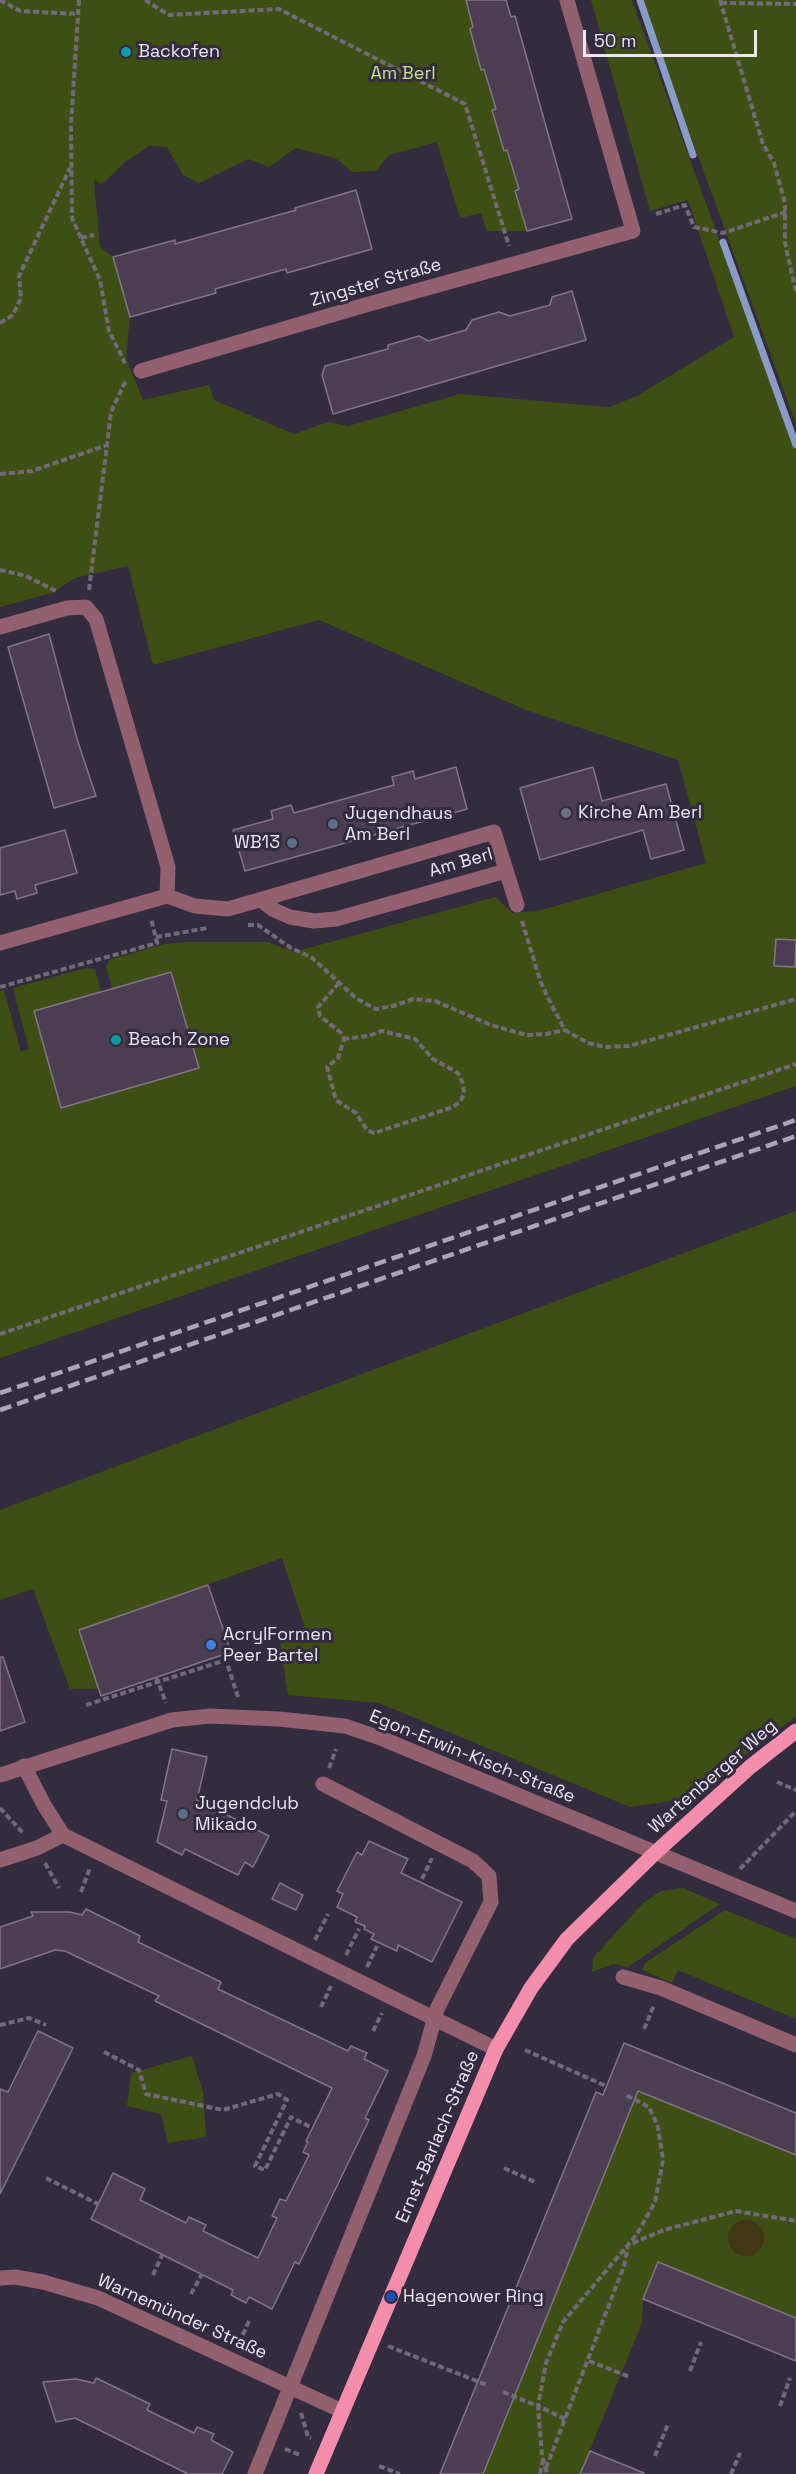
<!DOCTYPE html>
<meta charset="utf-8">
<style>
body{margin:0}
#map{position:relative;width:796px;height:2474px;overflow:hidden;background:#332b3e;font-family:"Space Grotesk",sans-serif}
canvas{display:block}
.scale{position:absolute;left:583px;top:30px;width:174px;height:27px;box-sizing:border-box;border:3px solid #eae6f2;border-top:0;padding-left:8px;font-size:18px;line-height:21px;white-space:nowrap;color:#eae6f2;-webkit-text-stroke:4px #332b3e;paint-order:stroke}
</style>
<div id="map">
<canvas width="796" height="2474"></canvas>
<div class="scale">50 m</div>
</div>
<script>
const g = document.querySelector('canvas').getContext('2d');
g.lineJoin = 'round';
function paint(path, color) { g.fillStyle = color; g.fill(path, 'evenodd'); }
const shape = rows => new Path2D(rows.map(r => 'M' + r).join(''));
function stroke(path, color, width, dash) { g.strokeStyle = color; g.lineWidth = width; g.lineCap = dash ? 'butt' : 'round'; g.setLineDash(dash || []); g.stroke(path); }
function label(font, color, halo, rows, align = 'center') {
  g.font = font + ' "Space Grotesk",sans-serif'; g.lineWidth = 6; g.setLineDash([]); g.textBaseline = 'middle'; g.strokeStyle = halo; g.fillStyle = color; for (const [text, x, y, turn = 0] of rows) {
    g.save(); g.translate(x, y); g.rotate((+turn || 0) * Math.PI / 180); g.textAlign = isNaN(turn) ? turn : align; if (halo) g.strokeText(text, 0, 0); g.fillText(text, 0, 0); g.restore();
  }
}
paint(shape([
 [0,0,466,0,473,27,470,29,481,69,485,69,496,109,493,110,519,189,515,191,527,231,487,231,481,213,460,218,437,142,389,155,376,171,352,172,337,159,296,148,269,167,248,159,199,183,183,175,167,147,149,146,124,163,102,184,94,180,100,247,113,257,130,317,126,358,143,400,209,385,214,400,294,434,328,422,348,426,460,394,609,407,637,396,734,337,688,200,650,211,591,0,632,0,796,451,796,1086,0,1358,0,991,4,990,21,1052,29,1049,13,988,86,968,95,969,101,992,34,1011,61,1108,199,1068,172,972,112,988,106,967,109,960,164,944,186,942,268,942,294,952,495,897,513,913,538,911,706,863,678,760,526,710,319,620,153,665,128,566,75,578,52,593,0,607],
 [641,0,796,0,796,424],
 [796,1211,796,1716,734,1763,684,1806,671,1801,630,1807,379,1703,288,1695,279,1635,305,1627,282,1558,80,1630,99,1689,70,1689,33,1589,0,1600,0,1510],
 [683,1888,720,1904,628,1967,613,1964,592,1972,593,1958,643,1903,661,1891],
 [725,1910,796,1939,796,2019,678,1970,672,1983,642,1970,645,1963],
 [192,2056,203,2092,206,2137,168,2143,161,2114,127,2106,131,2073],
 [627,2086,796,2155,796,2318,658,2262,643,2299,642,2323,580,2474,483,2474,512,2403]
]), '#3e4f13');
paint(shape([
 '728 2238a18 18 0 1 1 36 0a18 18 0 1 1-36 0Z'
]), '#3f3716');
stroke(shape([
 [640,0,693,155],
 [723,242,796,445]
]), '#889cc5', 7);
const building = shape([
 [466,0,506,0,511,17,515,16,572,219,527,231,515,191,519,189,507,150,504,151,492,110,496,109,484,69,481,70,470,29,473,27,466,0],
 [356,190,372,249,287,273,286,269,215,289,216,293,130,317,113,257,175,240,175,244,296,210,295,208,356,190],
 [572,291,586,340,333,414,322,375,325,366,388,349,388,345,419,336,428,341,466,330,472,320,499,312,510,316,550,305,552,297,572,291],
 [49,634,77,739,96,796,54,808,8,647,49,634],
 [456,767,467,809,245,871,233,830,273,819,271,811,291,805,294,813,394,785,392,777,413,771,415,779,456,767],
 [593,767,602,801,666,784,684,850,651,859,643,830,540,860,520,788,593,767],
 [65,830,77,873,35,885,37,893,17,899,15,891,0,895,0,848,65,830],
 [776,939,796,940,795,967,774,966,776,939],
 [171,972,199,1068,61,1108,34,1011,171,972],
 [208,1585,231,1652,101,1696,79,1630,208,1585],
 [0,1657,3,1657,25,1722,0,1731,0,1657],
 [172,1749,207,1757,197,1800,269,1836,253,1867,245,1862,238,1875,185,1849,182,1855,157,1842,167,1801,161,1800,172,1749],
 [369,1841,408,1859,401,1873,462,1902,432,1962,398,1945,397,1951,371,1939,374,1934,364,1929,365,1926,355,1922,357,1917,337,1907,343,1894,337,1891,357,1852,362,1855,369,1841],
 [280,1883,303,1895,296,1910,272,1899,280,1883],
 [86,1909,140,1936,138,1942,221,1982,218,1989,348,2051,351,2046,367,2053,364,2059,388,2071,365,2118,369,2120,299,2264,295,2262,272,2309,249,2297,246,2303,231,2295,233,2290,91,2219,113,2173,145,2189,140,2200,186,2223,189,2217,206,2225,203,2231,258,2258,277,2218,272,2216,280,2199,286,2201,309,2155,303,2152,308,2142,306,2141,332,2088,155,2001,159,1996,65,1951,55,1950,0,1969,0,1927,33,1916,31,1912,70,1912,82,1915,86,1909],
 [38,2031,73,2048,0,2194,0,2089,8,2092,38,2031],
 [624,2043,796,2113,796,2155,638,2091,483,2474,440,2474,596,2092,603,2095,624,2043],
 [658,2262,796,2318,796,2361,643,2299,658,2262],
 [96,2378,150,2404,147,2410,194,2433,197,2427,214,2434,211,2440,233,2452,222,2474,188,2474,75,2418,56,2422,43,2382,76,2379,94,2383,96,2378],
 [590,2451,644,2473,643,2474,580,2474,590,2451]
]);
paint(building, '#4b3e50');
stroke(building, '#827589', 1.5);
stroke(shape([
 [0,0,20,11,78,14],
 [79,0,71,125,72,218,100,280,109,331,125,363],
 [145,0,169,15,279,9,465,104,509,246],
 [720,0,763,144,774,163,785,203,785,243,796,292],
 [721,3,796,4],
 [656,214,685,205,694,227,723,233,786,212],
 [81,238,94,235],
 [0,323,13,315,21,298,19,276,70,168],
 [0,474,32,471,107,445],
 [0,570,26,576,58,592],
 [89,590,111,412,126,380],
 [522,921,541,983,551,1004,565,1030,588,1043,605,1047,629,1046,796,999],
 [248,925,258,925,291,948,311,957,357,999,376,1009,393,1006,413,999,435,1001,491,1025,526,1035,546,1034,565,1030],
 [156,937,208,928],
 [339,983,318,1007,320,1016,341,1033,344,1039,338,1058,327,1067,336,1100,356,1113,367,1130,374,1133,453,1107,460,1102,464,1094,463,1084,458,1073,433,1059,415,1039,382,1031,368,1036,344,1039],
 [0,987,157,943,151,918],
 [0,1334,796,1064],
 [156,1677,166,1703],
 [86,1705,226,1660,238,1697],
 [329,1768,336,1749],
 [777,1782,796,1790],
 [0,1808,23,1833],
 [45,1863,59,1888],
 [740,1869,796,1811],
 [422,1879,432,1858],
 [81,1892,90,1868],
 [315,1940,328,1914],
 [346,1955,359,1929],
 [367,1967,377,1946],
 [321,2007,331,1986],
 [0,2025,29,2018,46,2025],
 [644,2029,654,2005],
 [373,2031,382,2013],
 [525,2050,606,2086],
 [104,2052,139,2070,146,2094,223,2110,278,2094,287,2100,255,2166,265,2170,291,2117,312,2128],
 [504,2168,535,2182],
 [46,2178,98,2204],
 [153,2275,162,2255],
 [191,2294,202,2274],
 [239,2343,249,2321],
 [388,2346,487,2385],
 [589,2361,630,2377],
 [690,2371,701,2342],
 [503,2392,538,2406,542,2456,547,2474],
 [780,2406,790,2378],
 [301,2413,308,2437,311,2438],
 [565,2419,538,2406,546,2363,563,2322,637,2234,655,2202,663,2160,658,2127,649,2107,624,2094],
 [285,2449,300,2455],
 [655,2456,668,2424],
 [379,2466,400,2474],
 [546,2468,624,2266,628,2245,664,2230,736,2211,796,2221],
 [540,2474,543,2460],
 [731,2474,740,2453]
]), '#716a7b', 4, [6, 3]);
stroke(shape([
 [141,371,362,306,633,231,567,0],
 [0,627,67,608,86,607,96,619,168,867,167,896],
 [261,900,274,910,290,917,314,921,336,919,506,871],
 [0,943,167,896,195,906,228,909,494,832,517,905],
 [24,1766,44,1805,63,1835,496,2049],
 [0,1775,172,1720,210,1716,279,1719,345,1726,383,1739,796,1911],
 [0,1860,37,1848,63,1835],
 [623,1977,661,1988,796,2045],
 [0,2278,15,2277,43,2282,98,2298,342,2411],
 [255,2474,424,2056,437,2009,491,1902,489,1876,473,1861,323,1784]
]), '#92606f', 15);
stroke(shape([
 [316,2474,496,2049,531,1988,567,1939,655,1853,750,1767,796,1731]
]), '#f48ead', 15);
stroke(shape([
 [0,1393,796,1120],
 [0,1410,796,1136]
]), '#aba5b4', 4.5, [12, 6]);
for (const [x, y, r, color] of [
 [126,52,6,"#0f9aa8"],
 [566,813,6,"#6b7280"],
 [333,824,6,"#5c6f8a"],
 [292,843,6,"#5c6f8a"],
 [116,1040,6,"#0f9aa8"],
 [211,1645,6,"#3f7fe0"],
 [183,1814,6,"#5c6f8a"],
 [391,2297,6,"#1a4fb4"]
]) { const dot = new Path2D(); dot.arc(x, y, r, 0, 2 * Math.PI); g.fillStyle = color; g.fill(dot); stroke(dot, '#332b3e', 2); }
label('18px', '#eae6f2', '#332b3e', [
 ["Backofen",138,52],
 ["Kirche Am Berl",578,813],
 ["Jugendhaus",345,814],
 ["Am Berl",345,835],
 ["WB13",280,843,"right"],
 ["Beach Zone",128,1040],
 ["AcrylFormen",223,1635],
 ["Peer Bartel",223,1656],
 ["Jugendclub",195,1804],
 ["Mikado",195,1825],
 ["Hagenower Ring",403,2297]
], 'left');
label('18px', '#c5e288', '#332b3e', [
 ["Am Berl",403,74]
]);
label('18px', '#eae6f2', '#332b3e', [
 ["Zingster Straße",376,283,-16],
 ["Am Berl",461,863,-16],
 ["Egon-Erwin-Kisch-Straße",472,1757,22],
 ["Wartenberger Weg",713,1777,-41],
 ["Ernst-Barlach-Straße",438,2137,-67],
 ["Warnemünder Straße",182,2317,24]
]);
</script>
